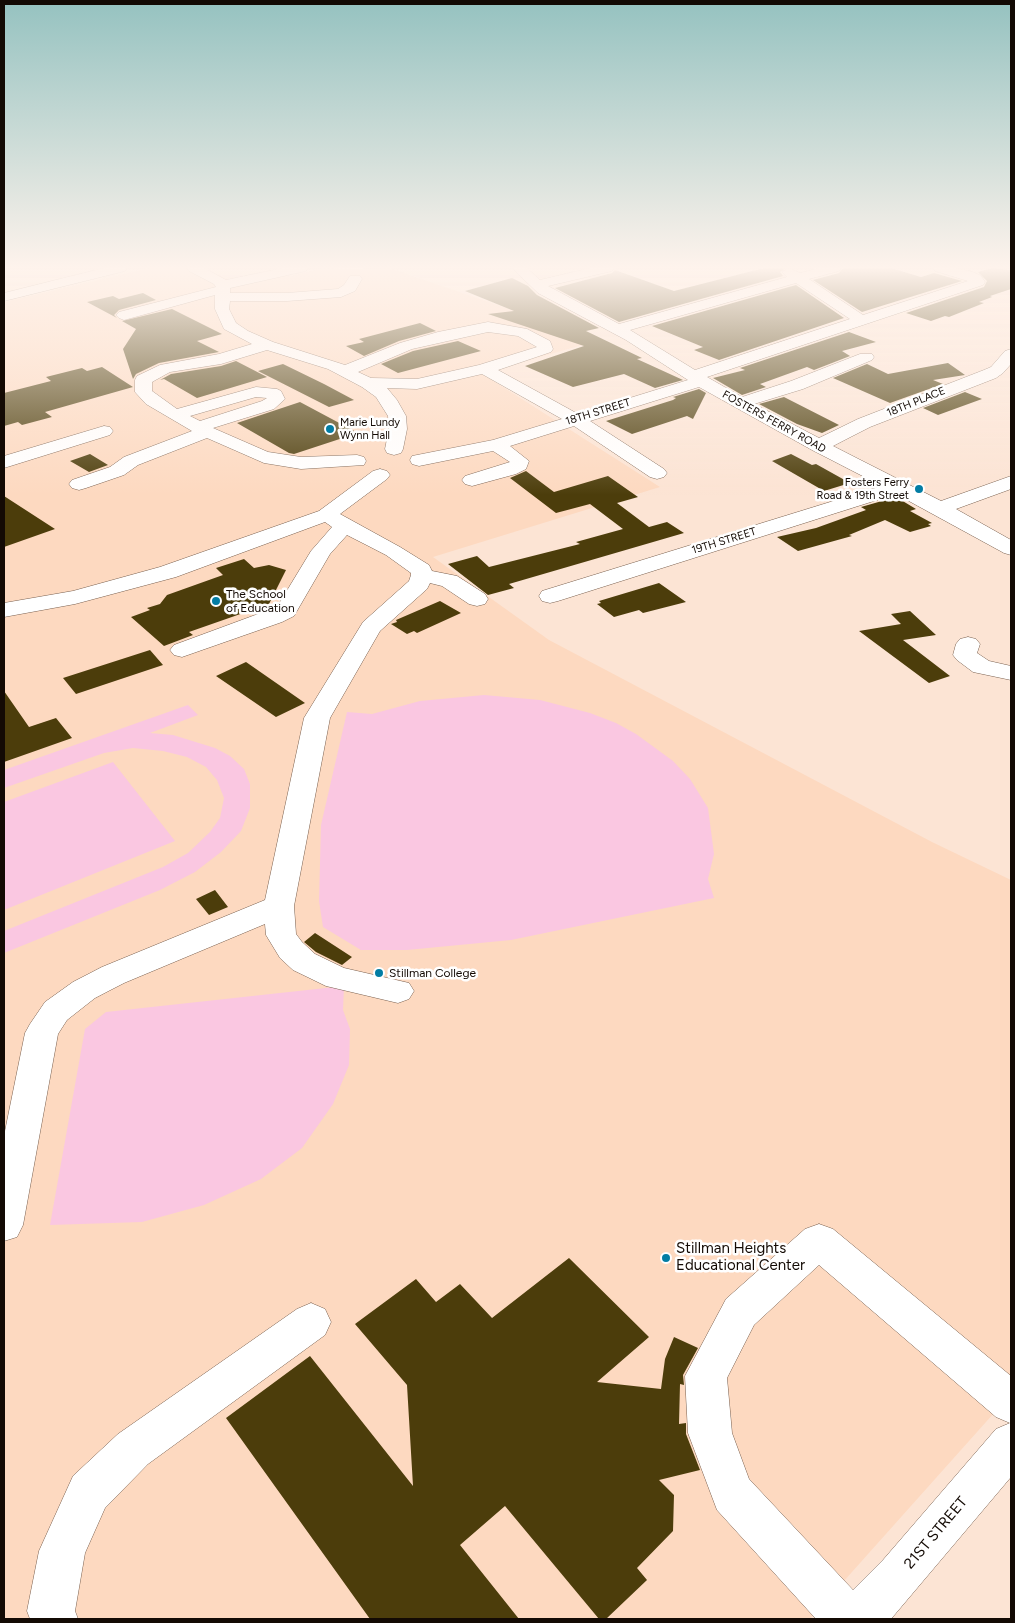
<!DOCTYPE html>
<style>
body{margin:0}
#map{position:relative;width:1015px;height:1623px;overflow:hidden;background:#fce4d4;font-family:Figtree,sans-serif}
canvas{display:block}
.frame{position:absolute;inset:0;border:5px solid #130a04;pointer-events:none}
</style>
<div id="map">
<canvas width="1015" height="1623"></canvas>
<div class="frame"></div>
</div>
<script>
const g = document.querySelector('canvas').getContext('2d');
g.lineJoin = 'round';
function paint(path, color) { g.fillStyle = color; g.fill(path, 'evenodd'); }
const shape = rows => new Path2D(rows.map(r => 'M' + r).join(''));
function stroke(path, color, width, dash) { g.strokeStyle = color; g.lineWidth = width; g.lineCap = dash ? 'butt' : 'round'; g.setLineDash(dash || []); g.stroke(path); }
function label(font, color, halo, rows, align = 'center') {
  g.font = font + ' Figtree,sans-serif'; g.lineWidth = 5; g.setLineDash([]); g.textBaseline = 'middle'; g.strokeStyle = halo; g.fillStyle = color; for (const [text, x, y, turn = 0] of rows) {
    g.save(); g.translate(x, y); g.rotate((+turn || 0) * Math.PI / 180); g.textAlign = isNaN(turn) ? turn : align; if (halo) g.strokeText(text, 0, 0); g.fillText(text, 0, 0); g.restore();
  }
}
paint(shape([
 [149,268,204,268,242,285,284,274,290,276,319,269,389,268,601,340,481,373,660,487,433,557,549,640,932,842,1011,880,1011,1394,810,1619,4,1619,4,302]
]), '#fdd9c0');
paint(shape([
 [484,695,540,700,590,713,616,723,636,734,673,761,690,779,708,808,714,854,708,879,714,898,511,940,407,950,361,950,323,927,319,901,321,825,347,712,372,714,420,701],
 [188,705,198,715,150,733,173,735,215,748,230,756,244,769,250,784,250,808,241,831,221,852,195,872,160,890,4,953,4,931,163,867,188,853,210,832,220,818,224,798,217,780,206,767,187,757,163,751,133,748,104,753,4,788,4,770],
 [113,762,175,841,4,910,4,802],
 [344,986,343,1010,350,1029,349,1065,333,1104,302,1148,261,1179,204,1205,142,1222,50,1225,85,1029,106,1012]
]), '#fac7e1');
paint(shape([
 [764,268,786,268,780,272,783,276,619,322,555,288,612,273,615,270,674,291],
 [843,268,891,268,921,277,934,273,962,281,862,312,813,280,839,273],
 [992,268,1011,270,1011,289,990,296,992,297,979,302,984,303,949,317,945,316,931,321,906,313,984,287,987,281,978,272],
 [512,278,528,286,537,295,599,328,586,331,642,358,637,359,683,380,655,388,624,374,573,387,525,366,584,346,488,314,514,311,465,291],
 [796,285,844,318,719,360,694,350,703,347,652,326],
 [143,293,156,300,119,310,114,315,117,318,87,302,113,296,119,299],
 [172,309,222,334,197,341,219,352,159,363,136,374,133,379,123,349,136,329,122,321],
 [420,323,436,331,399,341,364,356,346,346,364,342,359,339],
 [849,332,876,342,842,351,850,356,814,370,807,367,760,384,766,387,742,395,713,378,745,370,740,368],
 [458,341,481,351,398,373,381,364,413,351],
 [236,361,267,377,197,398,164,379,160,380,171,374,221,366],
 [948,363,965,375,933,380,943,384,890,403,833,378,867,364,888,374],
 [283,364,324,384,354,400,329,407,258,371],
 [102,367,133,387,45,412,52,417,22,425,18,422,4,426,4,393,51,381,46,377,82,368,87,371],
 [699,389,706,393,693,419,687,416,632,434,606,421,673,400,676,398,673,397],
 [965,392,982,399,938,415,923,408],
 [784,397,839,425,822,433,797,424,759,404],
 [300,402,358,433,294,454,289,453,237,423],
 [90,454,108,465,89,472,70,461],
 [791,454,812,465,816,464,850,483,824,491,772,461],
 [526,471,554,492,608,476,638,497,617,503,649,527,667,522,684,533,509,584,514,588,488,595,448,564,477,556,489,567,580,544,576,542,623,529,590,504,556,513,510,478],
 [4,496,55,529,4,547],
 [896,497,916,509,910,511,932,523,928,524,931,526,910,532,885,520,849,535,852,536,798,551,777,537,816,528,866,510,861,507],
 [244,559,254,568,269,565,286,570,269,604,189,632,193,635,164,646,131,617,150,610,147,608,160,604,167,595,223,575,216,568],
 [659,583,686,602,643,613,639,610,614,617,597,604,601,603,599,601],
 [440,601,461,613,417,633,414,631,407,634,391,624,397,622,396,620],
 [910,611,936,635,903,640,950,676,929,683,859,631,901,624,891,614],
 [150,650,163,665,76,694,63,678],
 [246,662,305,703,276,717,216,676],
 [4,691,29,727,56,718,72,738,4,762],
 [215,890,228,907,209,915,196,899],
 [315,933,352,957,342,965,316,952,304,942],
 [569,1258,649,1337,597,1382,661,1389,665,1359,674,1337,698,1348,683,1375,684,1385,680,1384,679,1424,686,1423,686,1434,700,1470,659,1480,674,1495,673,1531,637,1568,647,1580,606,1619,599,1619,505,1506,460,1545,519,1619,370,1619,226,1418,310,1356,413,1486,407,1385,355,1324,416,1279,436,1302,460,1284,492,1318]
]), '#4c3d0b');
const minor = shape([
 [187,268,204,268,226,280,283,268,308,268,306,271,230,288,230,293,287,293,338,289,344,285,350,276,360,276,362,279,355,291,341,297,287,301,230,301,229,309,236,323,248,331,273,342,345,365,400,343,438,332,488,322,527,329,550,341,553,349,551,352,498,370,578,414,688,380,626,340,538,293,512,268,527,268,540,280,590,268,614,268,612,271,548,286,619,324,787,277,782,272,789,268,800,273,819,268,841,268,839,271,809,279,863,315,968,281,935,271,933,268,956,268,973,272,981,276,985,282,983,285,707,377,742,397,791,381,860,354,872,354,874,357,872,360,803,389,754,404,819,438,858,419,984,370,991,367,1005,351,1011,349,1011,364,1003,373,996,378,870,427,833,446,941,501,1011,476,1011,489,956,509,1011,540,1011,555,1004,553,896,494,558,601,550,603,542,601,539,596,542,591,882,486,812,450,699,387,590,421,664,469,667,473,664,477,657,479,650,477,574,426,510,446,529,461,526,469,516,474,472,486,465,484,462,480,465,476,510,462,493,451,419,466,412,464,410,460,412,456,493,440,562,419,482,374,417,389,387,388,397,400,406,416,407,429,403,449,401,453,394,455,387,453,385,449,389,429,388,416,376,397,362,387,328,369,267,350,221,364,170,372,152,382,152,391,177,409,256,387,277,389,281,391,285,399,274,409,213,428,268,452,301,457,357,455,364,457,366,461,364,465,301,469,264,463,207,438,138,465,124,475,86,488,79,490,72,488,69,484,72,480,110,467,124,457,192,431,146,404,135,392,135,380,137,376,160,365,219,354,252,344,224,329,215,309,215,295,124,320,119,318,116,315,119,312,216,287,214,284,189,271,187,268],
 [796,283,850,319,695,370,630,330,796,283],
 [488,332,518,336,537,347,479,365,417,379,371,378,358,372,412,349,488,332],
 [256,397,267,398,262,401,200,421,190,416,256,397],
 [104,426,110,427,113,431,110,435,4,468,4,456,104,426],
 [380,469,387,471,390,475,387,479,340,514,400,547,429,565,432,571,457,576,485,594,488,599,485,604,477,606,469,604,442,586,430,583,427,589,380,631,330,718,294,906,296,934,302,942,315,954,344,968,409,983,414,991,409,999,398,1003,326,986,293,970,280,958,266,935,265,924,124,983,95,998,67,1020,58,1034,23,1225,17,1237,4,1241,4,1136,25,1033,30,1024,45,1002,73,982,102,967,265,900,304,718,363,622,409,581,411,575,411,573,386,555,347,535,330,554,294,616,282,622,182,657,174,655,170,650,174,645,277,607,311,551,332,527,325,522,176,577,75,604,4,617,4,603,73,591,160,567,319,511,373,471,380,469],
 [968,637,976,639,980,644,977,653,989,661,1011,666,1011,680,973,672,957,660,953,655,956,644,960,639,968,637],
 [819,1224,833,1229,1011,1376,1011,1477,891,1619,816,1619,717,1510,688,1433,685,1376,726,1299,805,1229,819,1224],
 [819,1265,996,1417,1010,1423,996,1429,883,1560,853,1590,749,1479,732,1433,727,1378,754,1325,819,1265],
 [311,1303,325,1309,331,1322,325,1335,148,1464,105,1508,85,1553,75,1611,78,1619,30,1619,27,1611,39,1551,73,1476,118,1434,297,1309,311,1303]
]);
const major = shape([
 [104,268,127,268,125,271,4,301,4,293,104,268]
]);
stroke(minor, '#7a6150', 1);
stroke(major, '#7a6150', 1);
paint(minor, '#fff');
paint(major, '#fff');
const sky = g.createLinearGradient(0, 0, 0, 495);
sky.addColorStop(0, '#95c2c0');
sky.addColorStop(0.54, '#fef3ec');
sky.addColorStop(1, '#fef3ec00');
g.fillStyle = sky;
g.fillRect(0, 0, 1015, 495);
for (const [x, y, r, color] of [
 [330,429,5,"#037da4"],
 [919,489,5,"#037da4"],
 [216,601,5,"#037da4"],
 [379,973,5,"#037da4"],
 [666,1258,5,"#037da4"]
]) { const dot = new Path2D(); dot.arc(x, y, r, 0, 2 * Math.PI); g.fillStyle = color; g.fill(dot); stroke(dot, '#fff', 2); }
label('11px', '#130a04', '#fff', [
 ["18TH PLACE",916,402,-22],
 ["18TH STREET",598,412,-17],
 ["FOSTERS FERRY ROAD",774,422,29],
 ["19TH STREET",724,541,-17]
]);
label('11px', '#130a04', '#fff', [
 ["Marie Lundy",340,423],
 ["Wynn Hall",340,436],
 ["Fosters Ferry",909,483,"right"],
 ["Road & 19th Street",909,496,"right"]
], 'left');
label('12px', '#130a04', '#fff', [
 ["The School",226,594],
 ["of Education",226,608],
 ["Stillman College",389,973]
], 'left');
label('15px', '#130a04', '#fff', [
 ["Stillman Heights",676,1249],
 ["Educational Center",676,1266]
], 'left');
label('15px', '#130a04', '#fff', [
 ["21ST STREET",936,1533,-50]
]);
</script>
